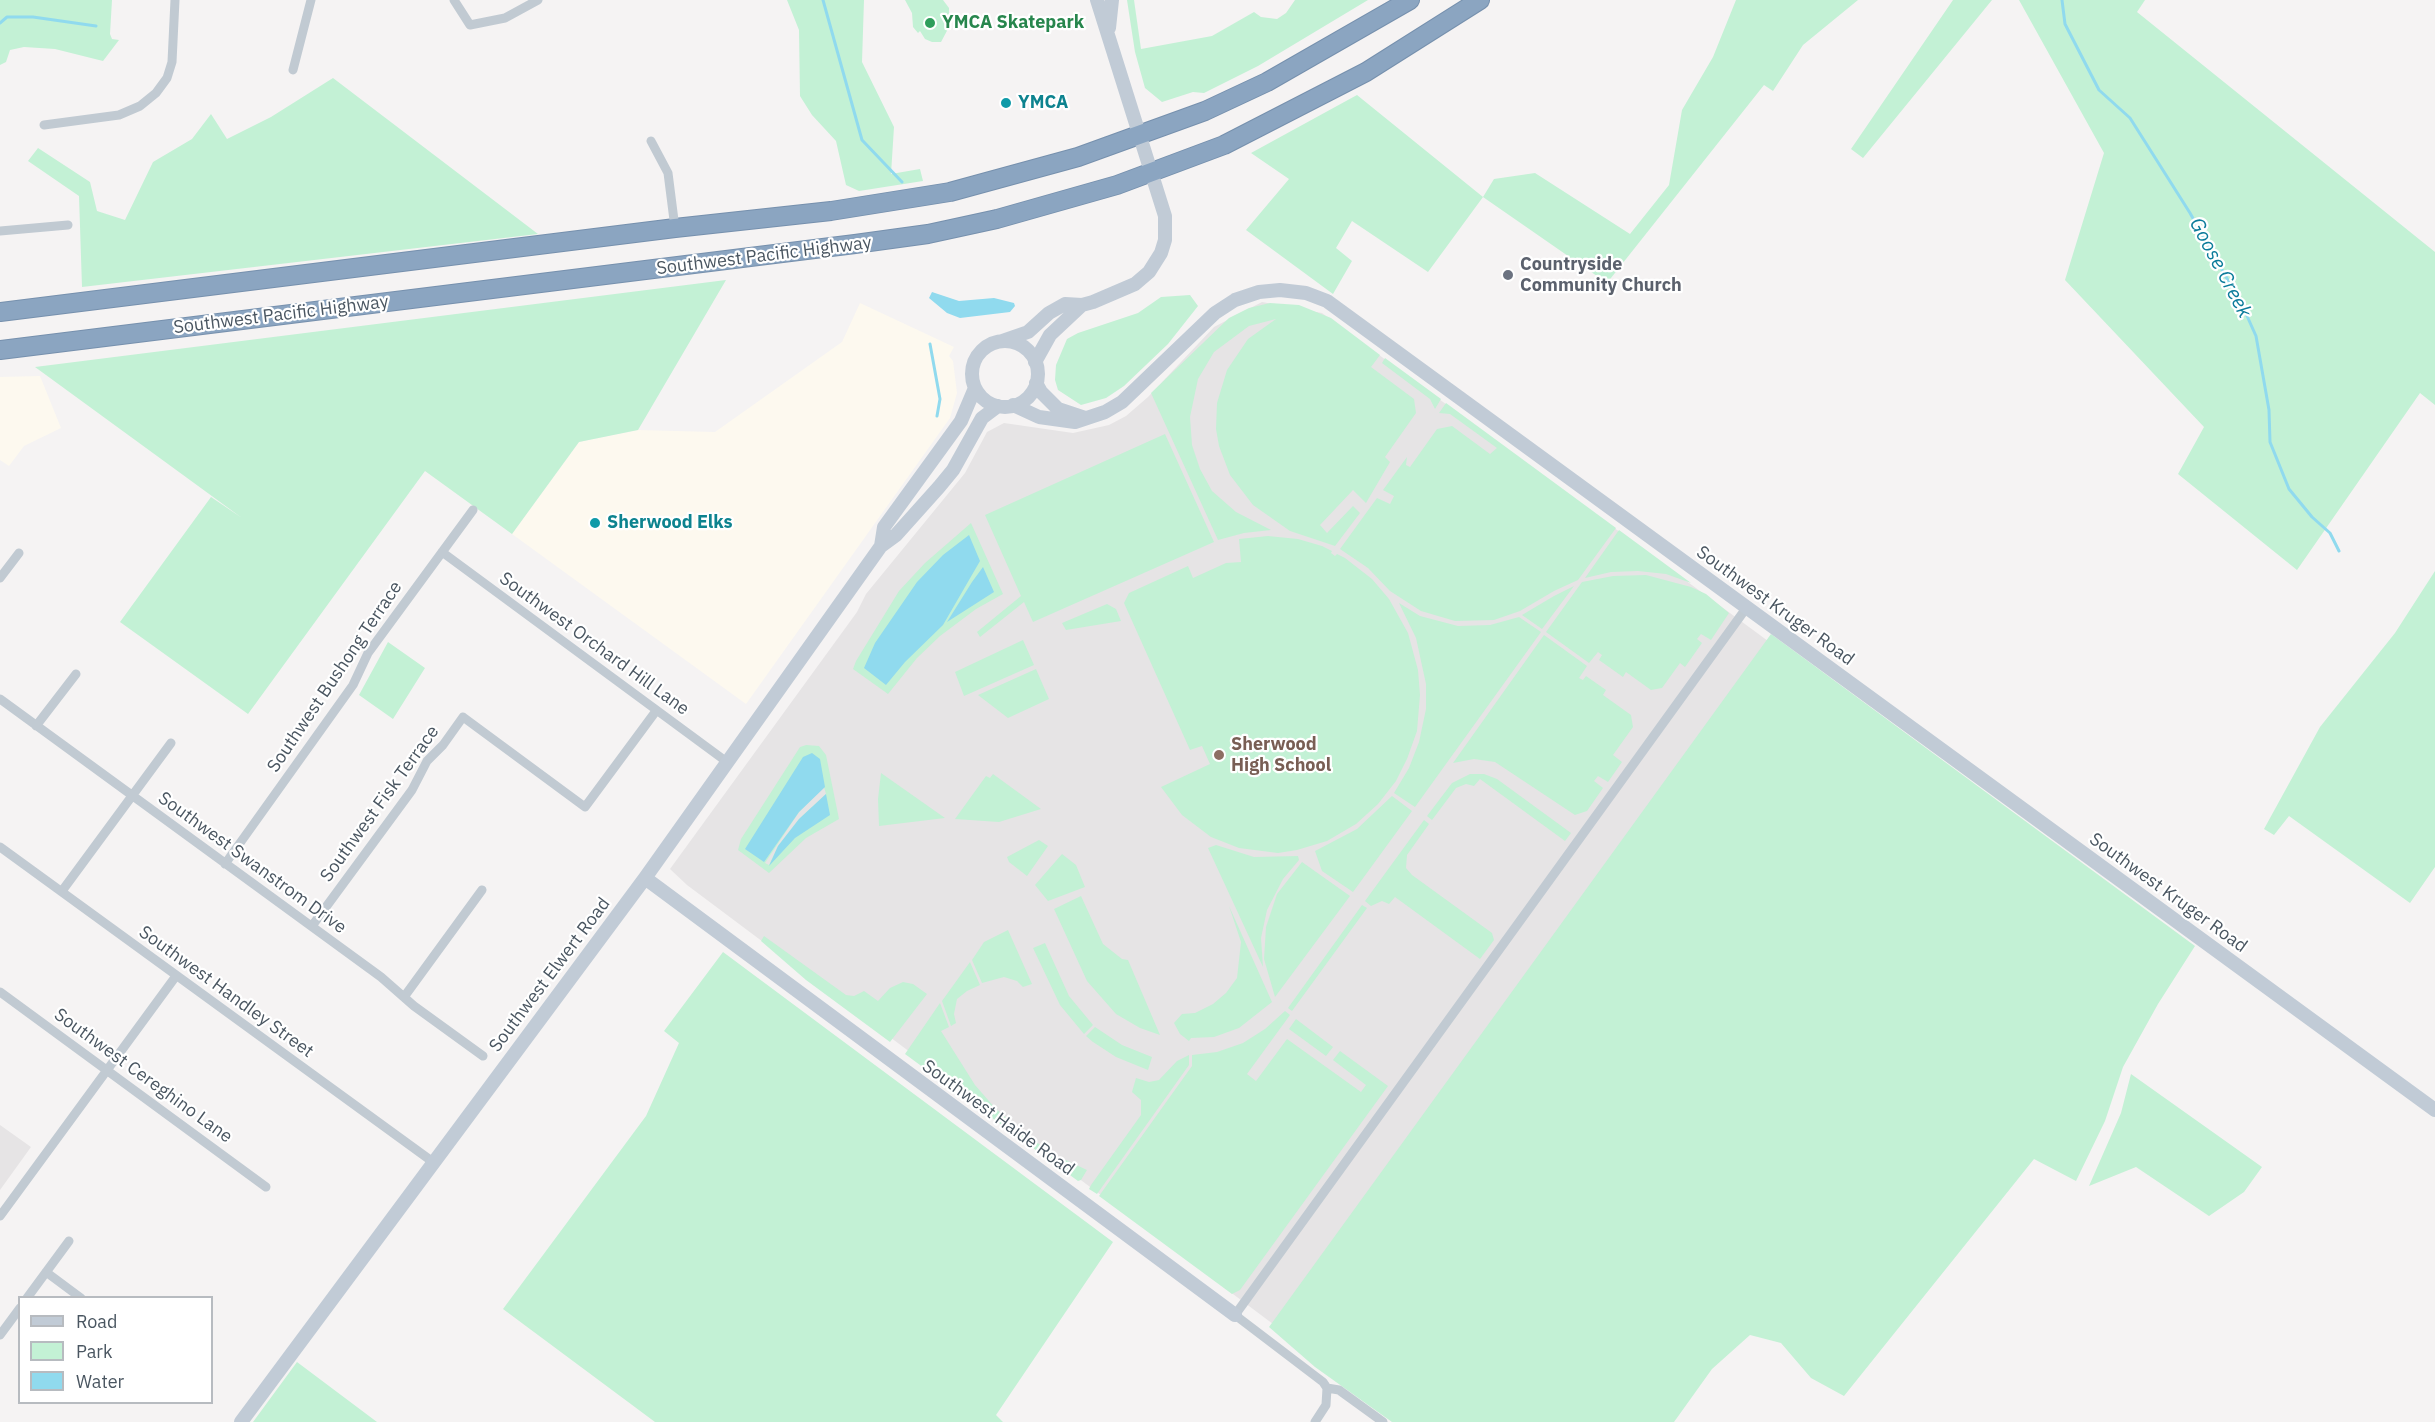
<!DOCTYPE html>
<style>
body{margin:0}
#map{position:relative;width:2435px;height:1422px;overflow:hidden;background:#f5f3f3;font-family:"IBM Plex Sans",sans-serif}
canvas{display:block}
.legend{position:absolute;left:18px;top:1296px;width:195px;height:108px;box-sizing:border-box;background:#fff;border:2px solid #b7bbc0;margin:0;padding:8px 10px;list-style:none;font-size:18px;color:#4a5661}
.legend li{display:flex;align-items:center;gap:12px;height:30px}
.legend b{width:30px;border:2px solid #b7bbc0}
</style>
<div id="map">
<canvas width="2435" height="1422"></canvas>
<ul class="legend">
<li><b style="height:8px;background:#c1cbd6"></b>Road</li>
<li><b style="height:16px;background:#c3f1d5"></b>Park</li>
<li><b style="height:16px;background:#90daee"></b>Water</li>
</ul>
</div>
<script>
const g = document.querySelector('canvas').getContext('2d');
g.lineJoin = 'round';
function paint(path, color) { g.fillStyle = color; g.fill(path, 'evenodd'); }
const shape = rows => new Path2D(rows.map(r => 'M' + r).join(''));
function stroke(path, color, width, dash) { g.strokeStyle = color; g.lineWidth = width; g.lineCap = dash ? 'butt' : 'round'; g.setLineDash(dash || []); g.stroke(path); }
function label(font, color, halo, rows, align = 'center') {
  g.font = font + ' "IBM Plex Sans",sans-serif'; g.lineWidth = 4.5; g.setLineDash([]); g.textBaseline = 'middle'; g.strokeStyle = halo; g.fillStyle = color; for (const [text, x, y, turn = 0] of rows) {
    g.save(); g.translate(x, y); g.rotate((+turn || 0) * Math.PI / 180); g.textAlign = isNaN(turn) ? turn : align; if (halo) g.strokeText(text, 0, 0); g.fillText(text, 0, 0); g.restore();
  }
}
paint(shape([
 [860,303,954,347,949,356,953,361,957,393,950,418,746,704,512,534,579,442,638,430,715,432,842,342],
 [40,376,61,428,24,446,9,466,0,460,0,377]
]), '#fdf9ef');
paint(shape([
 [1262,302,1322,313,1768,641,1273,1324,687,885,670,869,857,612,866,594,965,473,987,432,1004,423,1073,433,1109,425,1126,416,1148,397,1214,327],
 [0,1125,31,1147,0,1190]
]), '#e6e4e5');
paint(shape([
 [0,0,112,0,110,34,112,39,119,40,103,61,55,49,24,47,10,50,6,62,0,65],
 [787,0,864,0,862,62,894,127,891,174,920,169,923,181,859,191,846,185,836,141,812,115,800,96,799,30],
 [905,0,943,0,949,8,949,27,941,42,932,42,925,39,920,31,918,33,913,27,912,13],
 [1127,0,1134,0,1141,49,1212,36,1254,12,1261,17,1277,19,1286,13,1295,0,1368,0,1258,66,1204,93,1193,92,1162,102,1145,88,1135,52],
 [1736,0,1858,0,1803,45,1773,91,1764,85,1607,283,1483,197,1428,272,1352,221,1336,248,1352,261,1333,294,1246,230,1289,179,1251,153,1357,95,1483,197,1494,179,1535,173,1630,234,1669,185,1682,110,1713,57],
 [1953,0,1992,0,1863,158,1851,149],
 [2019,0,2145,0,2137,12,2435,252,2435,405,2420,393,2297,570,2178,474,2204,427,2065,280,2104,153],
 [333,78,538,234,82,287,79,196,28,161,38,148,90,182,97,211,125,220,153,162,192,139,211,114,227,139,271,117],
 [726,280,638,430,579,442,512,534,425,471,248,714,120,622,211,497,242,518,35,367],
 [1190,295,1198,306,1168,344,1124,386,1106,398,1081,405,1058,390,1055,380,1056,365,1067,339,1078,333,1138,313,1161,297],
 [1270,303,1299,305,1331,318,1380,355,1371,367,1414,399,1416,413,1385,457,1390,462,1366,503,1353,490,1320,525,1327,533,1353,506,1360,513,1335,546,1290,531,1253,505,1230,475,1219,446,1216,429,1217,403,1227,370,1248,339,1276,319,1249,326,1214,352,1198,379,1190,417,1192,445,1200,469,1212,491,1236,512,1271,530,1244,533,1218,540,1151,393,1229,318,1249,308],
 [1385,358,1441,399,1435,409,1430,399,1382,363],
 [1446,403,1616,528,1578,580,1554,591,1520,611,1494,620,1455,621,1421,611,1390,591,1368,568,1340,549,1377,498,1390,504,1394,496,1383,490,1407,457,1406,465,1410,467,1437,429,1452,426,1490,454,1497,448,1450,414,1439,413],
 [1165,434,1214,542,1033,622,1024,602,980,637,977,632,1021,596,985,515],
 [971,523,1003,594,976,609,940,636,917,658,888,694,853,669,856,661,899,591,925,563],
 [1619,530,1691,583,1666,574,1638,571,1611,572,1585,578],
 [1268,536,1298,539,1322,546,1332,551,1331,553,1335,556,1337,554,1345,558,1372,579,1389,599,1408,633,1418,670,1420,695,1417,731,1407,759,1396,781,1378,804,1356,824,1327,841,1297,850,1278,853,1239,848,1211,837,1182,815,1161,787,1210,764,1202,746,1190,750,1124,603,1129,593,1188,566,1193,578,1226,563,1241,562,1239,539],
 [2435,571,2435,867,2410,903,2289,816,2274,835,2264,829,2320,727,2395,633],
 [1646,575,1691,587,1706,594,1729,613,1711,640,1701,634,1697,639,1702,643,1685,667,1680,663,1662,688,1651,690,1626,672,1623,677,1599,660,1602,655,1598,652,1589,663,1546,632,1582,582,1613,576],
 [1574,586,1542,629,1522,615,1554,596],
 [1399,603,1420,616,1458,626,1490,625,1519,617,1541,632,1415,807,1394,793,1409,768,1419,742,1426,709,1426,684,1416,638],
 [1107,604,1116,609,1121,621,1066,630,1062,623],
 [1771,634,2195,946,2158,1004,2123,1067,2105,1121,2076,1181,2034,1159,1844,1396,1811,1378,1781,1343,1750,1335,1712,1369,1674,1422,1392,1422,1315,1367,1269,1327],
 [1544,635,1587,666,1579,678,1583,680,1586,676,1606,690,1603,695,1631,715,1633,727,1613,755,1622,762,1608,782,1598,776,1594,781,1603,788,1587,811,1575,815,1495,762,1474,759,1453,763],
 [1023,640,1034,665,964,696,955,672],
 [388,642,425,668,393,719,359,695],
 [1036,669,1049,699,1008,718,978,695],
 [806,745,819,746,826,755,839,819,806,838,769,873,738,850,741,839,800,747],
 [824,787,826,794,799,819,778,846,769,865,765,863,799,812],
 [881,773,945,818,879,826,878,799],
 [993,774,1041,809,999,822,955,819,986,776,990,778],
 [1470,774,1484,774,1497,779,1571,833,1565,841,1480,779,1474,786,1466,784,1456,788,1432,820,1427,816,1452,783],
 [1392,796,1412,811,1353,892,1322,871,1315,851,1357,829],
 [1424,820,1429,824,1407,855,1406,868,1412,875,1492,933,1494,940,1480,959,1395,897,1389,904,1382,901,1371,906,1365,901],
 [1039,840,1048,846,1027,876,1009,862,1007,857],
 [1216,845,1254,857,1298,856,1299,860,1283,879,1267,910,1261,938,1263,967,1208,848],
 [1062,854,1076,865,1085,887,1048,901,1035,885],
 [1302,862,1350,896,1275,997,1264,959,1266,927,1277,894],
 [1081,896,1103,944,1122,959,1128,960,1160,1035,1140,1028,1116,1014,1087,981,1054,909],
 [1362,905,1367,908,1292,1011,1288,1008],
 [1229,906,1272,1002,1239,1028,1214,1037,1191,1038,1189,1041,1180,1034,1174,1023,1182,1014,1195,1013,1213,1004,1226,993,1237,978,1241,942],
 [1008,930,1032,984,1023,987,1017,981,1004,977,982,983,972,960,984,942],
 [764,936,846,995,854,996,864,991,878,1001,890,988,903,982,913,984,927,994,890,1042,806,980,761,941],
 [1045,943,1069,996,1093,1025,1084,1034,1060,1005,1033,948],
 [723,952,1113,1242,996,1415,1003,1422,655,1422,503,1309,646,1116,679,1043,664,1031],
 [970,962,980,985,967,991,957,999,954,1014,956,1023,951,1026,942,1001],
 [940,1003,949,1027,941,1031,975,1085,995,1108,1027,1136,1057,1156,1087,1170,1081,1180,1078,1181,905,1054],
 [1285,1011,1290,1015,1247,1074,1256,1081,1287,1039,1361,1092,1366,1085,1333,1060,1340,1051,1388,1086,1240,1290,1232,1294,1099,1196,1192,1066,1192,1055,1217,1052,1243,1043,1265,1029],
 [1296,1019,1333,1047,1326,1056,1289,1029],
 [1095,1027,1122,1045,1152,1057,1148,1070,1116,1057,1093,1042,1086,1036],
 [1189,1055,1189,1065,1097,1194,1089,1189,1091,1185,1141,1115,1141,1100,1132,1092,1136,1078,1149,1082,1159,1080,1177,1061],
 [2131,1074,2262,1167,2244,1192,2209,1216,2136,1167,2089,1186,2121,1113],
 [297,1362,377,1422,253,1422]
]), '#c3f1d5');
paint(shape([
 [932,292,959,301,994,298,1014,303,1015,306,1010,312,960,318,947,313,929,298],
 [969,535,980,561,943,625,905,662,886,685,864,668,875,643,917,582,943,555],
 [983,567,994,592,947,622,972,582],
 [812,753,820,759,825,787,799,812,764,862,745,849,803,757],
 [826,794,830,815,795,838,769,866,778,846,799,819]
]), '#90daee');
stroke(shape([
 [823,0,862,140,902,182],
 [2062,0,2065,24,2099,90,2130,118,2190,213,2243,307,2256,336,2269,410,2270,442,2289,489,2312,517,2330,533,2339,551],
 [0,23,7,17,33,17,96,26],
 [930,344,940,399,937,416]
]), '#90daee', 3);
const highway = shape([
 [0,312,675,228,831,211,950,192,1078,157,1205,111,1267,82,1410,0],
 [0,350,855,244,928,234,997,219,1117,185,1224,145,1366,72,1480,0]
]);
stroke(highway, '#7690ad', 20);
stroke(shape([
 [454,0,470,25,505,18,538,0],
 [293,70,311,0],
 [44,125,119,115,140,106,156,93,167,78,172,62,175,0],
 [651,141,668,173,675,228],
 [0,231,68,225],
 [442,552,727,762],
 [0,578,19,553],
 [0,699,381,977,414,1006,483,1056],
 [36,726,76,674],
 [0,847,433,1162],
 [225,864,353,685,368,653,473,510],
 [62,891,171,743],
 [312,926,412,790,427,761,443,745,463,717,585,807,656,711],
 [0,992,266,1187],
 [404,997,482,890],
 [0,1216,176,976],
 [46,1272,81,1298],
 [27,1298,69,1241],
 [0,1335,20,1308],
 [1327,1388,1339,1390,1383,1422],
 [1315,1422,1326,1405,1327,1388,1323,1382,1235,1315,1747,607]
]), '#c1cad2', 9);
stroke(shape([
 [1109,28,1112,0],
 [1002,341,1028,332,1049,313,1065,304,1082,305,1093,302,1135,284,1149,272,1161,253,1165,240,1165,216,1097,0],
 '972 374a33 33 0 1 1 66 0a33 33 0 1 1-66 0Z',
 [1035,362,1050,335,1082,305],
 [1036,383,1041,392,1058,409,1085,418],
 [1013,405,1039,417,1075,422,1105,412,1122,402,1215,313,1235,300,1259,292,1280,290,1306,293,1327,301,2435,1110],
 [881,546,884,527,961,421,975,388],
 [645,878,1235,1315],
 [241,1422,645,878,881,546,896,535,939,487,953,470,982,418,998,406]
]), '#c1cbd6', 14);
stroke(highway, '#8ba5c1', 18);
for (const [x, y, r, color] of [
 [930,23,6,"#2e9e5b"],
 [1006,103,6,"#0f9aa8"],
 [1508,275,6,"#6b7280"],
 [595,523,6,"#0f9aa8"],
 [1219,755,6,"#8d6e63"]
]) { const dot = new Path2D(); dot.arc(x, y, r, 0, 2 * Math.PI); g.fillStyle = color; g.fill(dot); stroke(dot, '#fff', 2); }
label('bold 18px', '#27864d', '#fff', [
 ["YMCA Skatepark",942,23]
], 'left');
label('bold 18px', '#0d838f', '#fff', [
 ["YMCA",1018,103],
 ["Sherwood Elks",607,523]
], 'left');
label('18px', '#4a5661', '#fff', [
 ["Southwest Pacific Highway",764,256,-7],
 ["Southwest Pacific Highway",281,315,-7],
 ["Southwest Kruger Road",1775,606,36],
 ["Southwest Orchard Hill Lane",594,644,36],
 ["Southwest Bushong Terrace",335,677,-56],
 ["Southwest Fisk Terrace",380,804,-54],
 ["Southwest Swanstrom Drive",252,863,36],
 ["Southwest Kruger Road",2168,893,36],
 ["Southwest Elwert Road",550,975,-53],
 ["Southwest Handley Street",226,992,36],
 ["Southwest Cereghino Lane",143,1076,36],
 ["Southwest Haide Road",998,1118,36]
]);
label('bold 18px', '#5b616d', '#fff', [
 ["Countryside",1520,265],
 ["Community Church",1520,286]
], 'left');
label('bold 18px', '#785e54', '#fff', [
 ["Sherwood",1231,745],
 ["High School",1231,766]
], 'left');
label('italic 20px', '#0c7c9b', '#fff', [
 ["Goose Creek",2220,268,62]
]);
</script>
